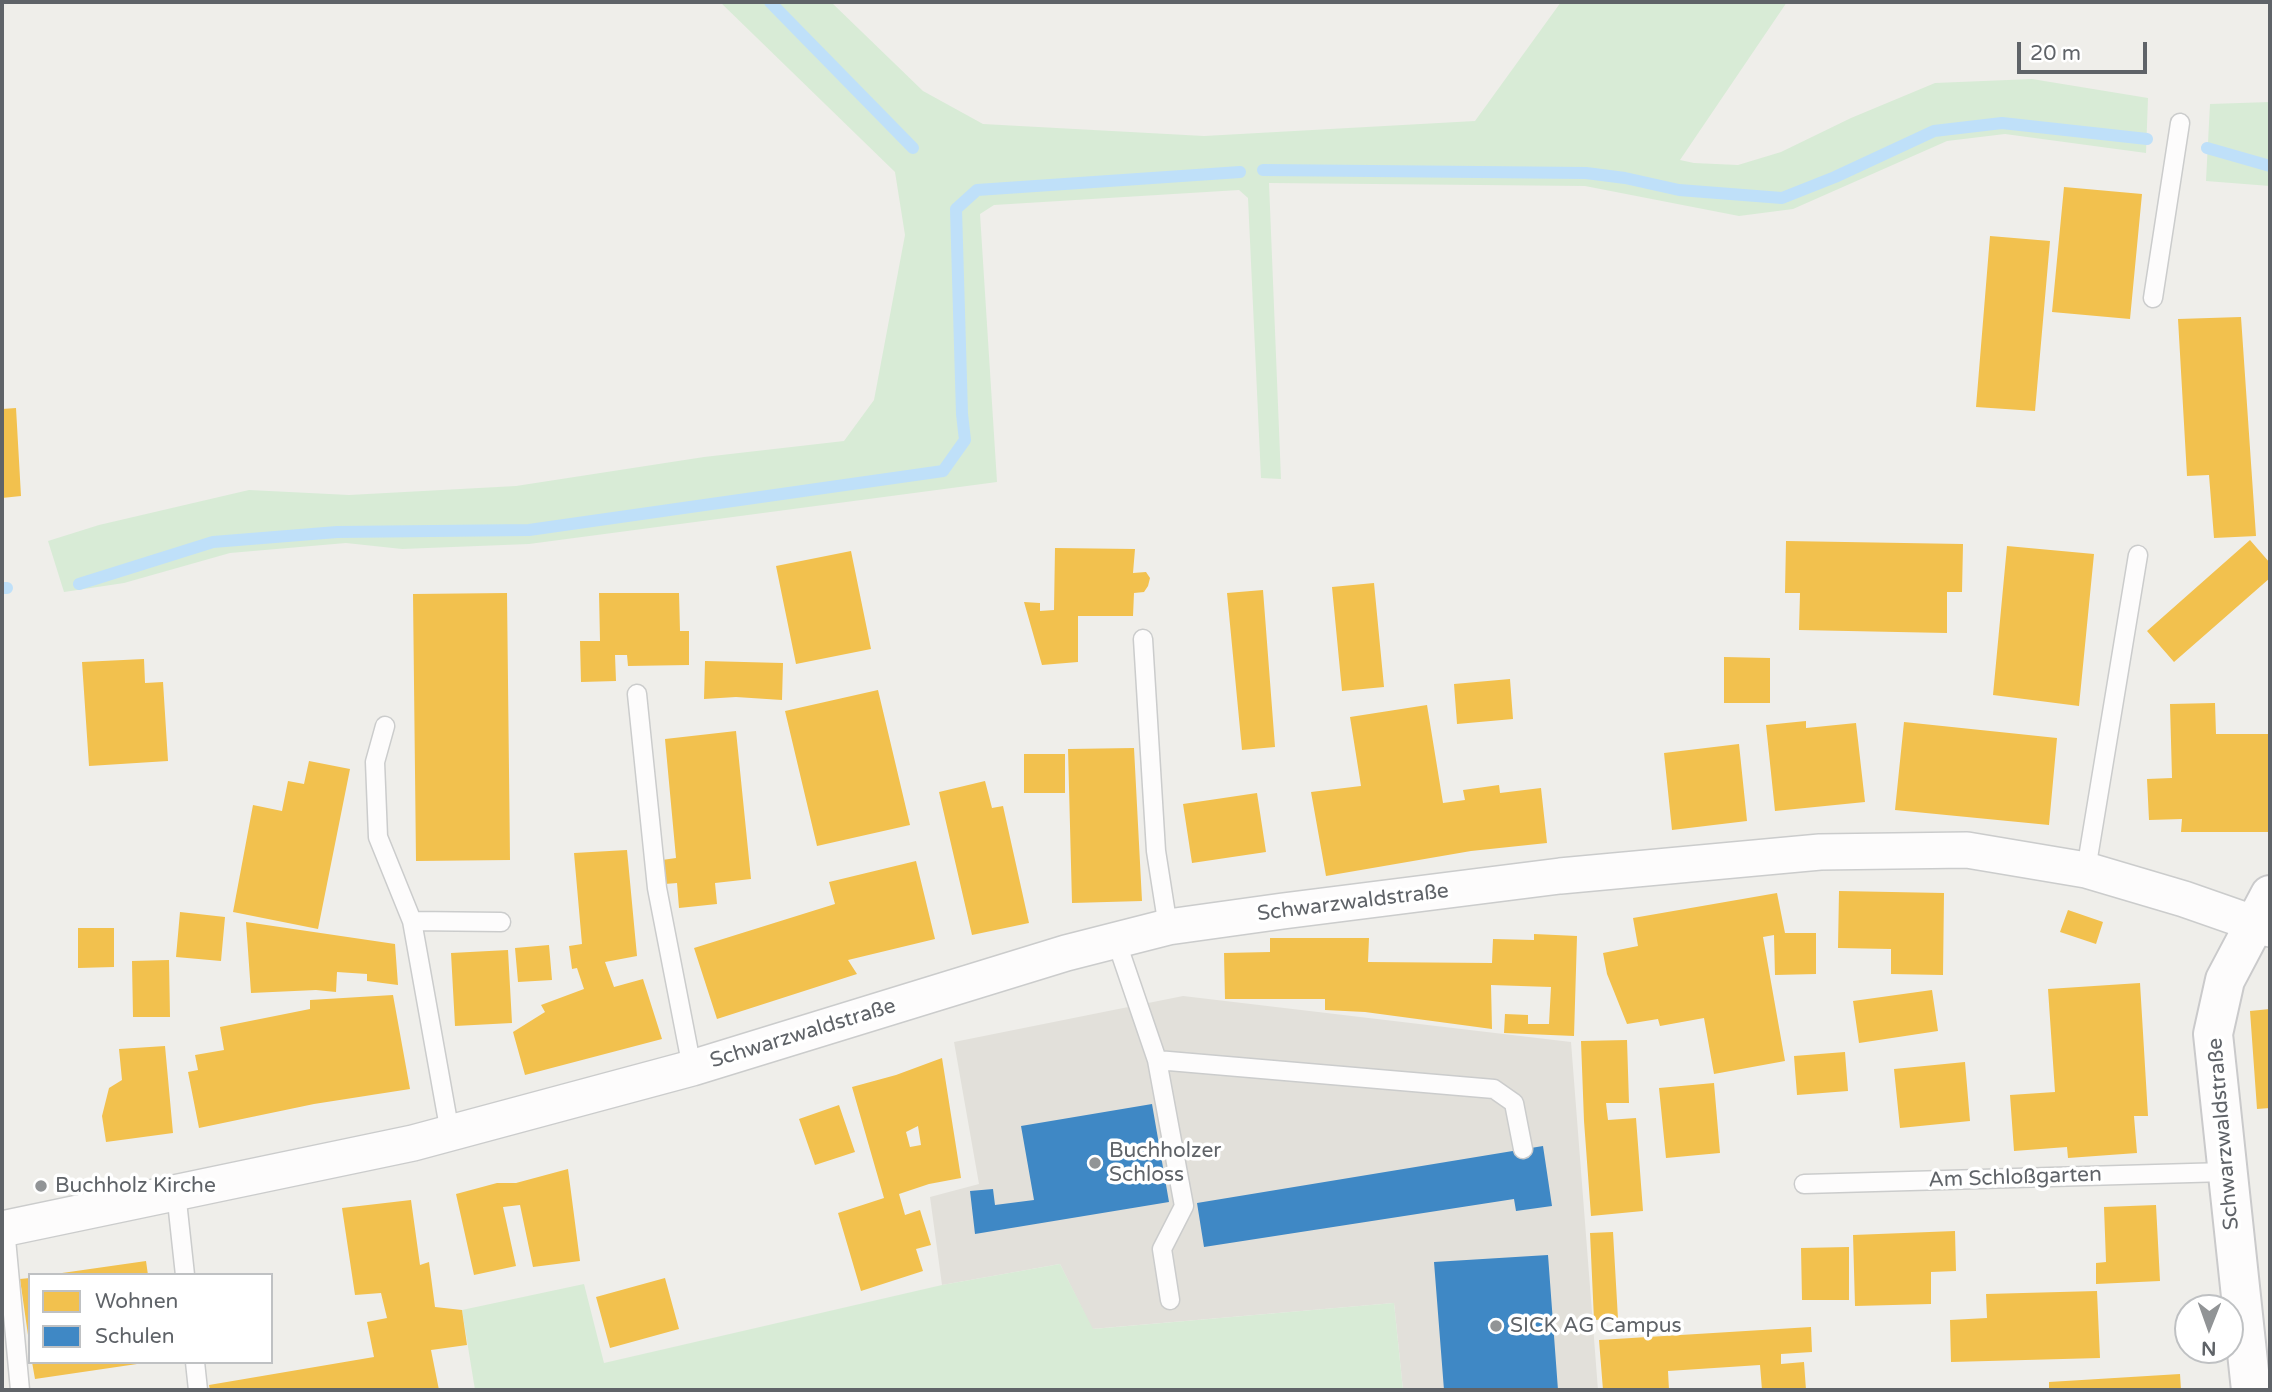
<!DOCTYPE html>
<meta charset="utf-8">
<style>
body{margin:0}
#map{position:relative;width:2272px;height:1392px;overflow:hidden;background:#efeeea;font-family:"Varela Round",sans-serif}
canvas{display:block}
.frame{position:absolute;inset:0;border:4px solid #5f6368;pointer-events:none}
.legend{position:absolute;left:28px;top:1273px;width:245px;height:91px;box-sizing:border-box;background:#fff;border:2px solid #bfc1c3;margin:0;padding:9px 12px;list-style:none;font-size:21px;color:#5f6368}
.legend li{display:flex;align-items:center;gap:14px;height:35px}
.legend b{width:35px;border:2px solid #bfc1c3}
.north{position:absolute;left:2174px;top:1294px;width:70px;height:70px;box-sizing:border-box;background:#fff;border:2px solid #bfc1c3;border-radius:50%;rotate:181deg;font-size:19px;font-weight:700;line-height:28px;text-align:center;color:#5f6368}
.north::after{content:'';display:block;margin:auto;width:24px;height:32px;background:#919496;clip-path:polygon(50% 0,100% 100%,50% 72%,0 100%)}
.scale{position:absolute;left:2017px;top:42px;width:130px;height:32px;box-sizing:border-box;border:4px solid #5f6368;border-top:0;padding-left:9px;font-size:21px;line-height:24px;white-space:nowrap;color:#5f6368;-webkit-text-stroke:5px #fff;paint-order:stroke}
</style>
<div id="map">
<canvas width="2272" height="1392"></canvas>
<div class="frame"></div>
<ul class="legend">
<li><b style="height:19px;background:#f2c14e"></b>Wohnen</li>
<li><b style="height:19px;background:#3f88c5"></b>Schulen</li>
</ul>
<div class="north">N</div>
<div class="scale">20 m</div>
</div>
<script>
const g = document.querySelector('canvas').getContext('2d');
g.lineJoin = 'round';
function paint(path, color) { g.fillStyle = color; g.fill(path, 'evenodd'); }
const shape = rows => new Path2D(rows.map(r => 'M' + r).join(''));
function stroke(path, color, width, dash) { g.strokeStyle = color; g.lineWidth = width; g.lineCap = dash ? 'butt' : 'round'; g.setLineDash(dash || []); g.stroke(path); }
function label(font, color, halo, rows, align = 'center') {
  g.font = font + ' "Varela Round",sans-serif'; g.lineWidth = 7; g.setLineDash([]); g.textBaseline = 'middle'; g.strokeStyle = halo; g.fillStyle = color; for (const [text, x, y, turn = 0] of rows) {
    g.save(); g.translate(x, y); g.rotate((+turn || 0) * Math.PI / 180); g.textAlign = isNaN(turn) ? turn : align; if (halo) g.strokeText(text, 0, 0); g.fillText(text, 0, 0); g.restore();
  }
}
paint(shape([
 [1183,996,1571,1042,1598,1390,1403,1390,1394,1303,1092,1329,1060,1264,942,1285,930,1197,979,1184,954,1042]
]), '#e2e0da');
paint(shape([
 [720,2,831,2,923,91,983,124,1204,136,1475,121,1561,2,1787,2,1680,160,1694,163,1738,165,1781,152,1851,118,1935,83,2032,79,2148,98,2146,153,2005,134,1947,141,1793,209,1739,216,1585,186,1269,183,1281,479,1261,478,1248,198,1239,190,994,205,980,214,997,482,529,544,402,549,346,543,230,553,124,583,64,592,48,541,99,525,249,490,349,495,516,486,704,457,844,441,874,400,905,235,895,172],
 [2270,102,2270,186,2206,181,2210,104],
 [1060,1264,1093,1329,1394,1303,1403,1390,475,1390,462,1310,584,1284,604,1363,942,1285]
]), '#d8ebd6');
paint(shape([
 [2064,187,2142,194,2130,319,2052,312],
 [1990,236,2050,241,2035,411,1976,407],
 [2241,317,2256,536,2214,538,2209,475,2187,476,2178,319],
 [16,408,21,496,2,498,2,409],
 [2250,540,2270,563,2270,578,2174,662,2147,631],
 [1786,541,1963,544,1962,592,1947,592,1947,633,1799,630,1800,593,1785,593],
 [2007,546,2094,554,2079,706,1993,695],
 [1055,548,1135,549,1133,573,1146,572,1150,578,1148,586,1144,592,1134,593,1133,616,1078,616,1078,662,1042,665,1024,602,1040,603,1040,611,1054,610],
 [851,551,871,649,796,664,776,566],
 [1374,583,1384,687,1342,691,1332,587],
 [1263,590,1275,747,1242,750,1227,593],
 [507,593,510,860,416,861,413,594],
 [599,593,679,593,680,631,689,631,689,665,628,666,627,655,615,655,616,681,581,682,580,641,600,641],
 [1724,657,1770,658,1770,703,1724,703],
 [144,659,145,683,163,682,168,761,89,766,82,662],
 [705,661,783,663,782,700,736,697,704,699],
 [1510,679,1513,719,1457,724,1454,684],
 [878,690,910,825,817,846,785,711],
 [2215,703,2216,734,2270,734,2270,832,2181,832,2182,819,2149,820,2147,779,2172,778,2170,704],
 [1427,705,1443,803,1465,800,1463,790,1499,785,1500,793,1541,788,1547,843,1471,851,1326,876,1311,792,1361,786,1350,717],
 [1806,721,1806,728,1856,723,1865,802,1775,811,1766,725],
 [1904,722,2057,738,2049,825,1895,810],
 [736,731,751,879,715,883,717,904,679,908,677,883,665,884,662,860,676,858,665,739],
 [1739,744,1747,821,1672,830,1664,753],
 [1134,748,1142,901,1072,903,1068,749],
 [1024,754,1065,754,1065,793,1024,793],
 [309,761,350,769,318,929,233,912,253,805,282,811,288,781,304,784],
 [985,781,992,808,1003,806,1029,923,972,935,939,792],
 [1257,793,1266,852,1192,863,1183,804],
 [627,850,637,956,605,962,614,987,643,979,662,1039,525,1075,513,1032,545,1012,541,1005,584,989,577,968,572,969,569,946,582,944,574,853],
 [916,861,935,939,848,960,857,974,717,1019,694,948,835,904,829,882],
 [1839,891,1944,893,1943,975,1891,974,1891,949,1838,948],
 [1777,893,1785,933,1816,933,1816,974,1775,975,1774,935,1763,937,1785,1061,1714,1074,1704,1018,1660,1026,1658,1019,1627,1024,1607,974,1603,953,1638,946,1633,918],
 [2068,910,2103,922,2096,944,2060,932],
 [180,912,225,917,221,961,176,957],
 [246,922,395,944,398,985,367,981,367,974,337,972,336,992,316,990,251,993],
 [78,928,114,928,114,967,78,968],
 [1534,934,1577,936,1574,1036,1504,1033,1505,1014,1528,1015,1528,1024,1549,1024,1551,987,1491,985,1492,1029,1365,1012,1325,1010,1325,999,1225,999,1224,953,1270,952,1270,938,1369,938,1368,962,1492,963,1493,939,1534,940],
 [549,945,552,980,518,982,515,948],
 [508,950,512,1023,455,1026,451,953],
 [169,960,170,1017,133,1017,132,961],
 [2140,983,2148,1116,2134,1116,2137,1153,2068,1158,2067,1147,2014,1151,2010,1095,2055,1092,2048,989],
 [1932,990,1938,1031,1859,1043,1853,1001],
 [393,995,410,1089,314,1104,199,1128,188,1072,198,1070,195,1055,224,1050,220,1027,310,1009,310,1000],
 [2270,1009,2270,1108,2257,1109,2250,1011],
 [1627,1040,1629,1103,1606,1103,1608,1120,1636,1118,1643,1211,1591,1216,1584,1121,1581,1041],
 [165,1046,173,1133,106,1142,102,1116,109,1088,122,1080,119,1049],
 [1845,1052,1848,1091,1797,1095,1794,1056],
 [942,1058,961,1178,929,1184,899,1194,905,1215,920,1210,931,1245,916,1249,923,1271,861,1291,838,1213,884,1198,852,1087,896,1075],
 [918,1126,921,1145,910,1147,906,1132],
 [1965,1062,1970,1121,1900,1128,1894,1069],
 [1714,1083,1720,1153,1666,1158,1659,1088],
 [839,1105,855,1152,815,1165,799,1119],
 [568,1169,580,1261,533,1267,520,1205,503,1207,516,1266,474,1275,456,1194,497,1183,516,1183],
 [411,1200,420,1265,429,1262,435,1307,462,1310,467,1345,431,1350,439,1390,210,1390,209,1385,374,1357,367,1322,387,1318,381,1293,355,1295,342,1208],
 [2156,1205,2160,1281,2096,1284,2096,1263,2106,1262,2104,1207],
 [1955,1231,1956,1271,1931,1272,1931,1304,1855,1306,1853,1235],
 [1613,1232,1618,1319,1594,1320,1590,1233],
 [1849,1247,1849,1300,1802,1300,1801,1248],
 [146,1261,148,1275,62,1275,62,1273],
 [30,1278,30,1335,28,1335,20,1279],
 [665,1278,679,1329,610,1348,596,1297],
 [2097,1291,2100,1358,1951,1362,1950,1320,1987,1318,1986,1294],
 [1811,1327,1812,1352,1781,1354,1781,1364,1804,1362,1806,1390,1762,1390,1760,1365,1668,1371,1669,1390,1603,1390,1599,1340],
 [32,1362,136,1362,137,1364,35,1379],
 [2180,1374,2181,1390,2049,1390,2049,1382]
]), '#f2c14e');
paint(shape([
 [1152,1104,1169,1202,975,1234,970,1191,993,1189,995,1205,1034,1200,1021,1126],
 [1543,1146,1552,1206,1516,1211,1514,1199,1204,1247,1197,1203],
 [1548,1255,1558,1390,1444,1390,1434,1262]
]), '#3f88c5');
stroke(shape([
 [770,2,913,148],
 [2207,148,2270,166],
 [1263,170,1586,173,1625,178,1679,190,1782,198,1835,177,1934,131,2002,123,2147,139],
 [79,584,213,542,337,532,529,530,943,471,965,440,962,414,956,209,977,190,1240,172],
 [2,588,7,588]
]), '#bfe0f9', 12);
const lane = shape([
 [2153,298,2180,123],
 [1143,639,1156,851,1168,927],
 [637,694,657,888,692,1068],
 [385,726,375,762,378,837,412,921],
 [2086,870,2138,555],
 [1116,940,1157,1060,1494,1089,1514,1103,1523,1149],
 [1157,1060,1184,1206,1162,1249,1170,1300],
 [450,1133,412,921,501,922],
 [1804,1184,2226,1172],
 [176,1192,185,1275],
 [5,1228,20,1390],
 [195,1362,198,1390]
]);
const street = shape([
 [2,1229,413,1143,692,1068,1066,953,1168,927,1283,911,1560,876,1820,852,1967,850,2086,870,2184,899,2270,929]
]);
const secondary = shape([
 [2251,1390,2213,1034,2225,980,2270,895]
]);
stroke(lane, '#cbcccc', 21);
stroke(street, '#cbcccc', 38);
stroke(secondary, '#cacacb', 42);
stroke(lane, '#fdfcfc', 18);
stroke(street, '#fdfcfc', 35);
stroke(secondary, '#fdfcfc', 38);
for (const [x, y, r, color] of [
 [1095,1163,7,"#919496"],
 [41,1186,7,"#919496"],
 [1496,1326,7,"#919496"]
]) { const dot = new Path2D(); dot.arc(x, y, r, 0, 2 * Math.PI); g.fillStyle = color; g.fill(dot); stroke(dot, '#fff', 2.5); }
label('21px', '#5f6368', '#fff', [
 ["Schwarzwaldstraße",1353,903,-7],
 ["Schwarzwaldstraße",803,1034,-17],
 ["Schwarzwaldstraße",2224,1134,-95],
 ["Am Schloßgarten",2015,1178,-2]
]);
label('21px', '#5f6368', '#fff', [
 ["Buchholzer",1109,1151],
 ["Schloss",1109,1175],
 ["Buchholz Kirche",55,1186],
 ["SICK AG Campus",1510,1326]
], 'left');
</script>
